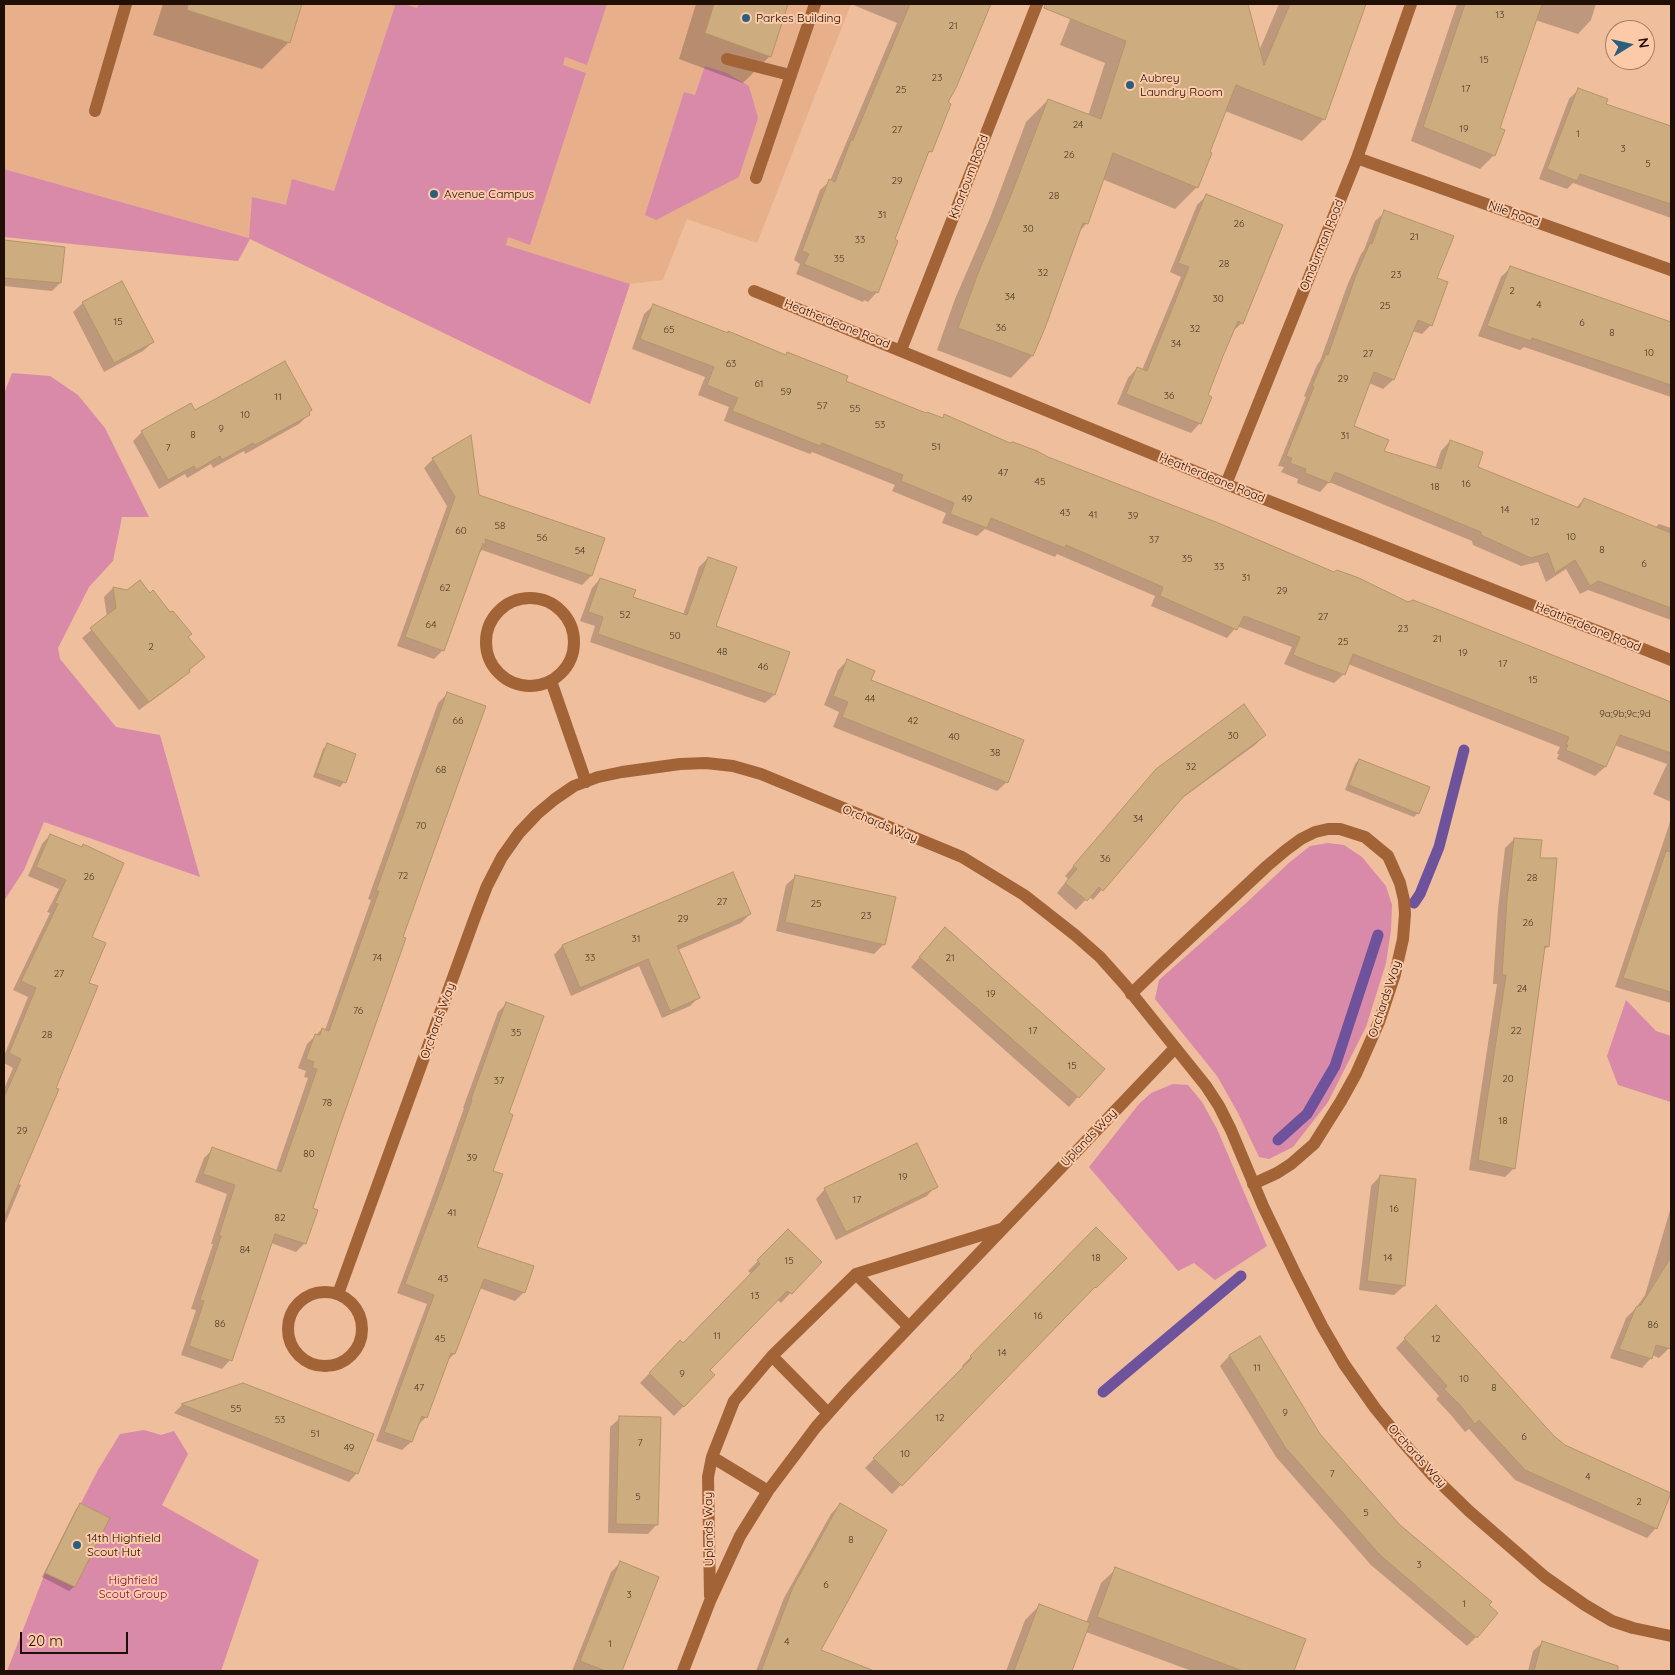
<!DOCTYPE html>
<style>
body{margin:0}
#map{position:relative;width:1675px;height:1675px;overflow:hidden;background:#eebe9d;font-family:Quicksand,sans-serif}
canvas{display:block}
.frame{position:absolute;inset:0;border:5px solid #200f04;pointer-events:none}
.north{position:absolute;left:1605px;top:20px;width:50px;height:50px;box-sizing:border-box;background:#fccaa9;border:1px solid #a47f67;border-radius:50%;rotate:81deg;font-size:14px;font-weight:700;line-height:20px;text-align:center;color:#200f04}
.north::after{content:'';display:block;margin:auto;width:18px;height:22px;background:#2b5f7c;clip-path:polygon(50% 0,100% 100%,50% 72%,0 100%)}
.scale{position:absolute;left:20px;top:1632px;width:108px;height:22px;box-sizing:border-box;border:2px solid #200f04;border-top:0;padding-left:6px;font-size:15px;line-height:18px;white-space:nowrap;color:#200f04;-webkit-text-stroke:4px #fccaa9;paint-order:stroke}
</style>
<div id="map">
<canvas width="1675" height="1675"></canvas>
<div class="frame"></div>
<div class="north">N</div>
<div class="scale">20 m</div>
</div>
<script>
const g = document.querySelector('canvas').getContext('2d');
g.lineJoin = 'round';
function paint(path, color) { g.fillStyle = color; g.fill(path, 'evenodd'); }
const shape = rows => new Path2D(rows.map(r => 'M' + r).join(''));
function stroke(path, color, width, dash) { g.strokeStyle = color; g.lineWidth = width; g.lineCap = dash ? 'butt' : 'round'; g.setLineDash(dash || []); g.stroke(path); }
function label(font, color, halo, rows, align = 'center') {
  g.font = font + ' Quicksand,sans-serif'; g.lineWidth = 4; g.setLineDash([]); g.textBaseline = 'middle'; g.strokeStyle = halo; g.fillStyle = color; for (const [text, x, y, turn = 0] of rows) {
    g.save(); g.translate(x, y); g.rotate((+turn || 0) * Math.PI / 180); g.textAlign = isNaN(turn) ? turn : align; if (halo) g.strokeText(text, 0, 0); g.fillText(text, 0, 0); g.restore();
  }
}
paint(shape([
 [4,4,851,4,757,243,687,219,663,280,630,284,590,404,250,238,4,169]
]), '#e7b08b');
paint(shape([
 [389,4,403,4,417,8,419,4,607,4,587,65,565,57,563,65,586,73,530,245,508,237,506,245,630,284,590,404,250,239,238,261,4,237,4,169,249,238,252,197,286,205,292,179,334,191,395,6],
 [705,66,727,73,749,86,758,118,739,177,656,220,645,215,684,92,695,95],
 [12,373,50,376,78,395,105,428,149,517,122,517,113,561,89,587,58,648,60,659,116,727,160,735,200,877,44,822,24,870,4,901,4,394],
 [1328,843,1344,845,1362,857,1386,886,1392,905,1391,930,1386,963,1366,1027,1328,1102,1293,1147,1269,1159,1259,1157,1238,1113,1217,1076,1155,999,1159,980,1244,905,1290,862,1310,846],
 [1626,1000,1656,1031,1671,1036,1671,1102,1618,1085,1607,1056],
 [1173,1084,1188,1085,1202,1102,1217,1129,1267,1246,1215,1280,1194,1263,1178,1271,1089,1167,1139,1104,1151,1093],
 [144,1430,161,1435,174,1431,188,1454,162,1505,259,1560,221,1671,7,1671,45,1573,98,1470,120,1434]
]), '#d98aa8');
paint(shape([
 [163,4,300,4,289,42,262,69,153,35],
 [696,4,787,4,770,56,743,83,679,59],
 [851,4,990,4,955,87,946,103,931,151,925,157,893,240,877,292,868,302,864,300,863,302,796,274,800,264,794,260,820,190,830,181,897,23],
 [1076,4,1246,4,1259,51,1279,4,1365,4,1324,119,1302,141,1225,111,1197,187,1175,209,1102,179,1086,224,1079,232,1032,356,1011,378,937,350,955,299,990,218,1026,122,1048,100,1088,116,1105,63,1060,45],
 [1457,4,1596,4,1591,20,1578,34,1535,20,1499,129,1494,155,1480,169,1411,141],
 [1579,89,1605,105,1671,128,1671,218,1573,183,1567,189,1539,179,1569,99],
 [1206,196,1242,323,1232,332,1207,396,1200,423,1191,433,1117,404,1128,378,1137,368,1142,370,1181,277,1170,272,1197,205],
 [1385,212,1435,278,1431,325,1422,334,1412,331,1393,380,1383,389,1369,383,1352,426,1383,451,1435,469,1441,451,1450,441,1476,468,1576,508,1584,499,1655,528,1659,524,1671,528,1671,620,1588,590,1580,594,1566,569,1546,582,1538,562,1521,566,1473,545,1472,541,1329,482,1320,492,1297,483,1298,479,1281,472,1284,467,1278,466,1306,397,1304,396,1317,365,1320,361,1347,286,1361,254,1364,250,1375,221],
 [4,242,63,248,60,283,52,291,4,286],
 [1510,268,1671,323,1671,397,1524,347,1520,350,1478,336,1501,277],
 [83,303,153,342,143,351,104,372,73,312],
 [654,305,926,414,941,419,944,416,1010,445,1048,458,1408,604,1439,611,1671,702,1671,802,1653,794,1667,764,1614,745,1605,767,1595,776,1557,759,1559,754,1557,754,1560,747,1348,664,1344,674,1334,683,1309,674,1284,664,1292,647,1237,626,1227,638,1151,606,1155,596,1057,554,1055,557,985,529,977,536,942,523,946,513,892,491,895,485,812,452,810,454,724,421,729,407,698,395,705,377,632,349,644,314],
 [195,412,307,413,308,415,299,424,245,454,244,451,213,468,211,464,187,478,185,474,159,489,133,441,142,432],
 [433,459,478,495,591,576,582,585,482,550,478,555,443,650,434,659,397,646,447,506,424,468],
 [708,558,714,626,774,695,765,703,590,642,595,626,580,621,592,588,600,579,632,598,683,615,699,567],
 [113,588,127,592,187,637,188,672,179,681,139,710,82,638,107,617,104,597],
 [847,661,870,681,1007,782,997,791,833,727,839,712,824,705,838,670],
 [447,694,402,937,311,1209,305,1243,296,1252,271,1243,230,1360,222,1369,181,1355,196,1310,191,1309,213,1244,211,1244,227,1194,195,1182,204,1158,213,1149,276,1171,308,1078,304,1077,306,1071,298,1068,307,1044,322,1029,325,1030,371,900,368,899,438,703],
 [1265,735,1255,745,1177,802,1093,900,1089,896,1076,910,1057,893,1068,879,1065,876,1156,770],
 [327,745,344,782,340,787,313,777,323,749],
 [1359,760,1418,813,1414,817,1345,790,1355,764],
 [1671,819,1671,931,1663,957,1671,960,1671,1003,1615,987],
 [50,835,91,938,88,983,17,1183,21,1185,4,1226,4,1089,13,1068,4,1063,4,1056,28,997,13,990,50,913,47,912,59,889,28,876,42,844],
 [1514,839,1539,859,1548,946,1544,950,1514,1168,1505,1177,1469,1170,1497,984,1493,984,1498,909,1505,848],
 [733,874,750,914,741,923,678,950,698,998,690,1006,662,1018,639,966,571,996,554,955,562,946],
 [796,876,884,944,874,954,776,931,786,885],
 [936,938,1103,1069,1069,1107,911,967],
 [506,1004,507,1114,492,1171,476,1247,524,1292,515,1301,479,1288,454,1354,446,1362,426,1417,416,1427,411,1442,402,1450,376,1441,427,1304,397,1293,434,1193,464,1108,463,1108,498,1012],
 [1380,1176,1404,1286,1394,1295,1359,1290,1371,1186],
 [936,1186,927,1196,836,1240,816,1199,825,1189],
 [1671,1207,1671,1340,1669,1348,1659,1358,1652,1355,1651,1358,1642,1368,1610,1358,1626,1318,1636,1308,1645,1295],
 [1096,1229,1125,1258,1033,1348,892,1494,865,1468,963,1368,962,1366],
 [788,1231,820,1262,781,1303,777,1299,709,1370,714,1375,674,1416,640,1383,680,1342,683,1344,752,1274,748,1271],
 [1436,1307,1553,1437,1656,1528,1647,1538,1515,1480,1469,1429,1465,1432,1451,1415,1436,1399,1439,1396,1396,1348],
 [1260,1338,1319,1434,1399,1525,1488,1606,1476,1637,1467,1646,1371,1565,1276,1457,1220,1366,1229,1356],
 [243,1384,357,1473,349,1482,174,1413,182,1405],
 [620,1418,657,1524,648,1534,608,1533,610,1427],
 [840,1504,820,1650,825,1653,818,1671,756,1671,784,1598,831,1514],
 [80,1505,108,1519,74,1587,69,1591,42,1577,76,1509],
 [620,1563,657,1578,620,1671,572,1671,611,1572],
 [1116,1569,1304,1639,1292,1671,1192,1671,1086,1632,1071,1671,1006,1671,1025,1620,1039,1606,1086,1623,1101,1583],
 [1543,1642,1597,1660,1594,1671,1528,1671,1533,1651]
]), '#0003');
stroke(shape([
 [1414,903,1420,894,1439,847,1464,750],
 [1278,1140,1307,1114,1335,1066,1378,935],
 [1103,1392,1241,1276]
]), '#6e529c', 11);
const building = shape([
 [188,4,302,4,290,43,187,10,188,4],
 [714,4,788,4,771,57,705,33,714,4],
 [910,4,991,4,956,88,948,102,951,104,932,152,929,151,895,239,898,241,878,293,874,291,873,293,804,264,809,254,802,251,829,179,835,182,851,140,853,140,910,4],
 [1045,4,1248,4,1264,65,1290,4,1366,4,1325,120,1236,85,1210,152,1212,153,1198,188,1113,153,1088,224,1083,223,1045,328,1033,356,958,328,977,276,1011,195,1048,99,1101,119,1126,41,1044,8,1045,4],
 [1465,4,1542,4,1500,128,1505,130,1495,156,1423,127,1465,4],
 [1578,88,1608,99,1606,104,1671,126,1671,204,1580,174,1577,181,1547,169,1578,88],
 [1206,194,1283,225,1243,324,1238,321,1223,356,1208,395,1212,397,1201,424,1126,394,1137,367,1147,371,1189,267,1178,263,1206,194],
 [1384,210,1454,236,1437,278,1448,282,1432,326,1418,320,1394,380,1374,372,1354,426,1389,440,1384,451,1441,469,1450,440,1483,452,1478,467,1579,508,1584,498,1671,533,1671,608,1598,581,1590,586,1575,560,1555,573,1548,553,1531,558,1481,535,1481,532,1335,472,1330,483,1305,473,1306,469,1290,463,1292,458,1286,456,1314,387,1312,386,1326,354,1328,355,1356,275,1370,243,1372,244,1384,210],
 [4,240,65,247,61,283,4,278,4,240],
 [1510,266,1671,322,1671,385,1532,338,1531,341,1487,326,1510,266],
 [122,281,154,342,114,363,82,302,122,281],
 [653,304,728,333,728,331,786,355,787,352,848,376,846,381,926,413,927,412,943,418,944,414,1010,443,1013,442,1037,451,1048,457,1216,522,1334,572,1337,570,1359,578,1408,602,1413,600,1439,610,1671,702,1671,753,1620,735,1606,767,1566,750,1568,745,1566,745,1569,737,1504,712,1353,654,1345,675,1318,665,1293,655,1300,637,1244,616,1237,630,1160,596,1163,587,1066,545,1065,548,991,518,987,528,950,514,954,503,901,481,903,475,822,443,820,446,732,411,738,398,707,385,714,367,640,339,653,304],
 [285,361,312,410,309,412,310,415,255,445,253,443,222,460,220,456,196,470,194,466,168,480,141,431,191,403,195,410,285,361],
 [471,435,479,495,605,538,592,576,485,539,486,548,483,543,444,651,405,637,455,497,432,458,471,435],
 [708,557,737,567,716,626,790,652,775,695,598,634,603,617,588,612,600,578,636,590,633,597,687,615,708,557],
 [140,580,150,593,153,590,170,612,173,611,192,634,188,637,205,657,189,670,190,672,149,702,90,628,116,608,113,587,127,590,140,580],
 [847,659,875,671,871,680,1024,740,1008,783,842,717,848,702,833,696,847,659],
 [447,692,486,706,403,937,406,938,337,1134,313,1208,318,1210,306,1244,275,1234,232,1361,189,1346,204,1301,200,1300,221,1236,219,1235,235,1185,203,1174,212,1147,281,1172,317,1069,312,1068,314,1062,306,1059,315,1034,320,1035,322,1028,329,1031,379,891,376,891,447,692],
 [1244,704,1266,735,1184,796,1103,891,1099,887,1087,901,1065,883,1077,869,1073,866,1156,769,1244,704],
 [327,743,356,754,346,783,316,773,327,743],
 [1359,759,1430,787,1419,814,1349,785,1359,759],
 [50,834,82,847,83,844,124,863,92,937,106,943,89,983,98,986,56,1088,59,1089,4,1218,4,1097,21,1059,9,1053,36,988,21,981,58,904,55,903,66,880,36,867,50,834],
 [1514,838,1542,840,1540,858,1557,858,1549,947,1545,946,1515,1169,1478,1160,1506,975,1502,975,1507,899,1514,838],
 [1666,851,1671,852,1671,992,1623,978,1666,851],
 [733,872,751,914,677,946,700,998,670,1011,648,959,580,988,562,945,733,872],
 [795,875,896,897,885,945,785,922,795,875],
 [945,927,1105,1069,1079,1098,919,957,945,927],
 [506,1002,544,1016,509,1113,513,1115,493,1171,503,1174,477,1247,534,1266,525,1293,484,1279,455,1354,451,1353,427,1418,422,1416,412,1442,384,1432,434,1295,405,1284,443,1183,472,1100,471,1099,506,1002],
 [917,1143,938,1187,846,1232,824,1188,917,1143],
 [1380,1175,1416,1179,1405,1286,1367,1281,1380,1175],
 [1096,1227,1127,1258,1096,1288,1095,1287,902,1486,873,1458,972,1358,970,1356,1096,1227],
 [788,1229,822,1262,792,1294,787,1291,710,1370,715,1375,684,1407,649,1373,680,1340,683,1343,760,1264,757,1260,788,1229],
 [1671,1257,1671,1349,1656,1345,1652,1359,1619,1349,1636,1307,1641,1305,1671,1257],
 [1436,1305,1554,1436,1565,1445,1671,1493,1657,1529,1525,1470,1479,1420,1475,1424,1460,1405,1444,1389,1447,1386,1404,1338,1436,1305],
 [1260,1336,1320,1434,1400,1525,1492,1602,1489,1605,1498,1613,1477,1638,1380,1555,1285,1447,1229,1355,1260,1336],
 [243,1383,374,1434,358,1474,181,1404,243,1383],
 [619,1416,661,1417,658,1525,616,1524,619,1416],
 [80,1503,110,1518,75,1587,45,1573,80,1503],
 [840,1503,887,1530,821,1650,872,1670,871,1671,761,1671,793,1587,840,1503],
 [620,1561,659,1577,622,1671,606,1671,580,1661,620,1561],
 [1115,1567,1306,1639,1294,1671,1243,1671,1097,1617,1115,1567],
 [1039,1604,1090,1623,1072,1671,1014,1671,1039,1604],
 [1542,1641,1618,1666,1618,1671,1534,1671,1542,1641]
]);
paint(building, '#cdac7f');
stroke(building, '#b49468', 1);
stroke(shape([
 [727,59,790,75],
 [95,111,126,4],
 [1357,158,1671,270],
 [756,178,815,4],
 [754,291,1226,484,1671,660],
 [901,350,1037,4],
 [1226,484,1357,158,1411,4],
 '486 642a44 44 0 1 1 88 0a44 44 0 1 1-88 0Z',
 [551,681,586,782],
 [1131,994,1160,966,1267,866,1286,850,1301,839,1315,832,1328,829,1340,829,1365,837,1388,856,1400,883,1404,900,1405,914,1403,939,1395,974,1379,1022,1356,1074,1341,1101,1314,1144,1291,1164,1277,1173,1253,1184],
 [856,1274,909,1327],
 '288 1329a37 37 0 1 1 74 0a37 37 0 1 1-74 0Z',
 [338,1294,475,917,487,886,502,857,519,833,537,814,555,799,574,786,598,777,622,772,680,764,706,763,733,766,761,774,962,857,1024,895,1075,935,1100,957,1125,985,1206,1086,1219,1106,1231,1130,1263,1206,1296,1275,1322,1326,1344,1364,1375,1408,1402,1441,1433,1476,1469,1511,1545,1577,1585,1605,1612,1621,1633,1628,1671,1636],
 [772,1356,828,1413],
 [712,1457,768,1491],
 [710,1596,708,1477,712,1457,734,1401,772,1356,856,1274,1001,1229],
 [683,1671,710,1601,740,1536,768,1491,816,1427,848,1391,1175,1048]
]), '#a26437', 12);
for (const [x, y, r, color] of [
 [746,18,5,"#2b5f7c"],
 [1130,85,5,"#2b5f7c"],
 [434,194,5,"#2b5f7c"],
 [77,1545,5,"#2b5f7c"]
]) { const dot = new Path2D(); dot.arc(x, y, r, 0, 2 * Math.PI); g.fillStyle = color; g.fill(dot); stroke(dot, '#fccaa9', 2); }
label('10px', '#4b3623', null, [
 ["13",1500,15],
 ["21",953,26],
 ["15",1484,60],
 ["23",937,78],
 ["17",1466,89],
 ["25",901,90],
 ["24",1078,125],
 ["19",1464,129],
 ["27",897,130],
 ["1",1578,134],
 ["3",1623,149],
 ["26",1069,155],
 ["5",1648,164],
 ["29",897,181],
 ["28",1054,196],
 ["31",882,215],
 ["26",1239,224],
 ["30",1028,229],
 ["21",1414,237],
 ["33",860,240],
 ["35",839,259],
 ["28",1224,264],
 ["32",1043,273],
 ["23",1396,275],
 ["2",1512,291],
 ["34",1010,297],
 ["30",1218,299],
 ["4",1539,305],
 ["25",1385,306],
 ["15",118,322],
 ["6",1582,323],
 ["36",1001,328],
 ["32",1195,329],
 ["65",669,330],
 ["8",1612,333],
 ["34",1176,344],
 ["10",1649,353],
 ["27",1368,354],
 ["63",731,364],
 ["29",1343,379],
 ["61",759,384],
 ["59",786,392],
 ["36",1169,396],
 ["11",278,397],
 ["57",822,406],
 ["55",855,409],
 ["10",245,415],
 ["53",880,425],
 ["9",221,429],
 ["8",193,435],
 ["31",1345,436],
 ["51",936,447],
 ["7",168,448],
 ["47",1003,473],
 ["45",1040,482],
 ["16",1466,484],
 ["18",1435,487],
 ["49",967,499],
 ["14",1505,510],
 ["43",1065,513],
 ["41",1093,515],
 ["39",1133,516],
 ["12",1535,522],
 ["58",500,526],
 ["60",461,531],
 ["10",1571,537],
 ["56",542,538],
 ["37",1154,540],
 ["8",1602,550],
 ["54",580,551],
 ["35",1187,559],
 ["6",1644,564],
 ["33",1219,567],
 ["31",1246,578],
 ["62",445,588],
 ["29",1282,591],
 ["52",625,615],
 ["27",1323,617],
 ["64",431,625],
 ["23",1403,629],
 ["50",675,636],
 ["21",1437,639],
 ["25",1343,642],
 ["2",151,647],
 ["48",722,652],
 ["19",1463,653],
 ["17",1503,664],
 ["46",763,667],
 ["15",1533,680],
 ["44",870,699],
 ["9a;9b;9c;9d",1625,714],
 ["66",458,721],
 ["42",913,721],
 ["30",1233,736],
 ["40",954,737],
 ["38",995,753],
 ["32",1191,767],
 ["68",441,770],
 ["34",1138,819],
 ["70",421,826],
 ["36",1105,859],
 ["72",403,876],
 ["26",89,877],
 ["28",1532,878],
 ["27",722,902],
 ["25",816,904],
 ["23",866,916],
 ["29",683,919],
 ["26",1528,923],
 ["31",636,939],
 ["74",377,958],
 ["33",590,958],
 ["21",950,958],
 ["27",59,974],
 ["24",1522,989],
 ["19",991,994],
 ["76",358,1011],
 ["17",1033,1031],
 ["22",1516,1031],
 ["35",516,1033],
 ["28",47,1035],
 ["15",1072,1066],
 ["20",1508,1079],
 ["37",499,1081],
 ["78",327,1103],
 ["18",1503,1121],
 ["29",22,1131],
 ["80",309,1154],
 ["39",472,1158],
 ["19",903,1177],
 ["17",857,1200],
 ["16",1394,1209],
 ["41",452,1213],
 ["82",280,1218],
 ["84",245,1250],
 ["18",1096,1258],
 ["14",1388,1258],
 ["15",789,1261],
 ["43",443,1279],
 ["13",755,1296],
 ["16",1038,1316],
 ["86",220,1324],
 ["86",1653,1325],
 ["11",717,1336],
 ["45",440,1339],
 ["12",1436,1339],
 ["14",1002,1353],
 ["11",1257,1368],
 ["9",682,1374],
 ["10",1464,1379],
 ["47",419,1388],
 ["8",1494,1388],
 ["55",236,1409],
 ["9",1285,1413],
 ["12",940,1418],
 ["53",280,1420],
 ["51",315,1434],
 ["6",1524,1437],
 ["7",640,1443],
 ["49",349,1448],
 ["10",905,1454],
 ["7",1332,1474],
 ["4",1588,1477],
 ["5",638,1497],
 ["2",1639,1502],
 ["5",1366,1513],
 ["8",851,1540],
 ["3",1419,1565],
 ["6",826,1585],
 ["3",629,1595],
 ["1",1464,1604],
 ["4",787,1642],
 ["1",610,1644]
]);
label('12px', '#200f04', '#fccaa9', [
 ["Parkes Building",756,18],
 ["Aubrey",1140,78],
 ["Laundry Room",1140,92],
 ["Avenue Campus",444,194],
 ["14th Highfield",87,1538],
 ["Scout Hut",87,1552]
], 'left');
label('12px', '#200f04', '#fccaa9', [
 ["Khartoum Road",969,177,-69],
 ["Nile Road",1514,214,20],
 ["Omdurman Road",1322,245,-68],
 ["Heatherdeane Road",837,324,22],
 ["Heatherdeane Road",1212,478,22],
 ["Heatherdeane Road",1588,627,22],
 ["Orchards Way",880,824,22],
 ["Orchards Way",1385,999,-72],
 ["Orchards Way",438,1021,-70],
 ["Uplands Way",1089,1138,-46],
 ["Orchards Way",1417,1456,48],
 ["Uplands Way",709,1529,-91]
]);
label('12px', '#810c4b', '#fccaa9', [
 ["Highfield",133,1580],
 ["Scout Group",133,1594]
]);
</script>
